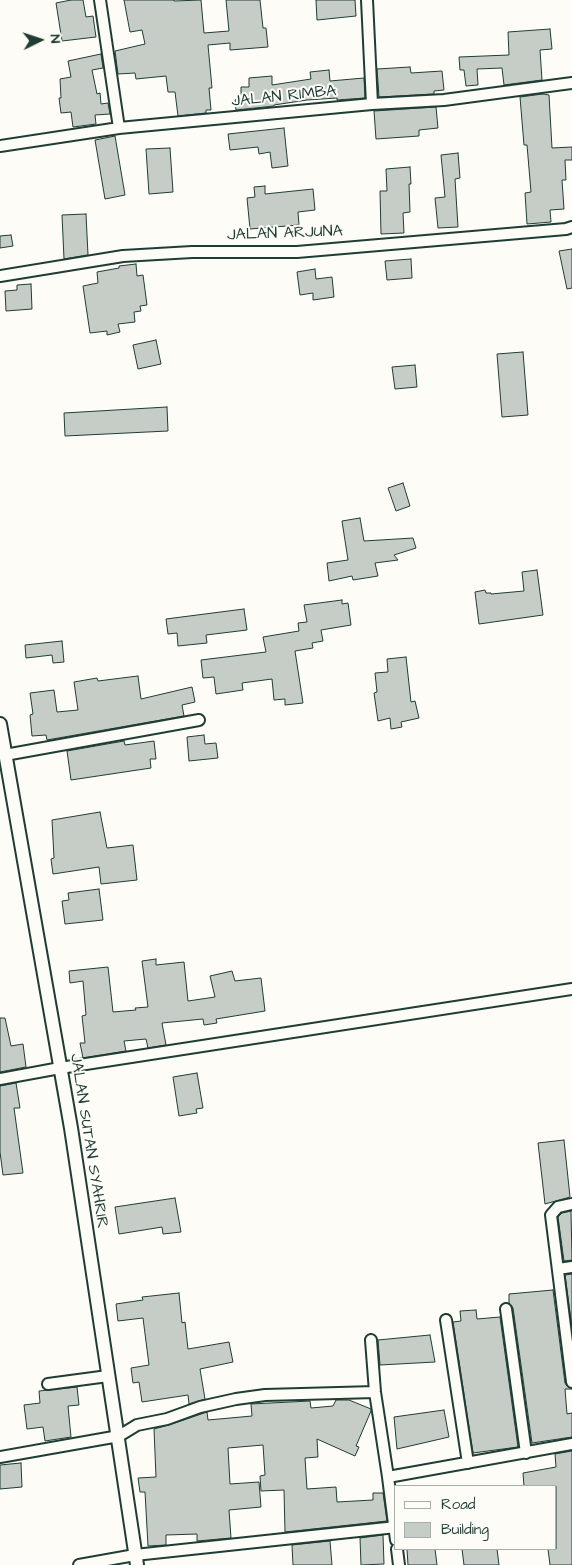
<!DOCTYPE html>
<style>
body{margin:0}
#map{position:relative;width:572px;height:1565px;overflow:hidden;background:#fdfcf7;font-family:"Architects Daughter",sans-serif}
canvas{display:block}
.legend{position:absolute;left:394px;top:1485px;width:162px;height:65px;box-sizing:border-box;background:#fdfcf7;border:1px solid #a4b0a9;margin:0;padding:6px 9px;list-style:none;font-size:15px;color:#1f3d34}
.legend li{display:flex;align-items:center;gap:10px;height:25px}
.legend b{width:25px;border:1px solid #a4b0a9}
.north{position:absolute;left:15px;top:15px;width:50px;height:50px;-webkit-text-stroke:4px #fdfcf7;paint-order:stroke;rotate:86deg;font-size:14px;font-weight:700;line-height:20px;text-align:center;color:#1f3d34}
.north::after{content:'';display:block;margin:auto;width:18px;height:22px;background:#1f3d34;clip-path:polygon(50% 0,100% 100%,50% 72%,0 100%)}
</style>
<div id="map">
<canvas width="572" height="1565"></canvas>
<ul class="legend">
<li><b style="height:6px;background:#fdfcf7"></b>Road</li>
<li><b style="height:14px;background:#c6cdc7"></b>Building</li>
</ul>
<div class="north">N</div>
</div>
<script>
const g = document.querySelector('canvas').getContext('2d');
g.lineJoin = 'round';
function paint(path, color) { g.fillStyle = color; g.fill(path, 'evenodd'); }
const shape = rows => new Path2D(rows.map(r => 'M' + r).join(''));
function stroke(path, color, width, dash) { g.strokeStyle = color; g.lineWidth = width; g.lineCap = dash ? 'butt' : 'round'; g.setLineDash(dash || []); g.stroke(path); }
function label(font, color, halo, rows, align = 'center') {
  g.font = font + ' "Architects Daughter",sans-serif'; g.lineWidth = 4; g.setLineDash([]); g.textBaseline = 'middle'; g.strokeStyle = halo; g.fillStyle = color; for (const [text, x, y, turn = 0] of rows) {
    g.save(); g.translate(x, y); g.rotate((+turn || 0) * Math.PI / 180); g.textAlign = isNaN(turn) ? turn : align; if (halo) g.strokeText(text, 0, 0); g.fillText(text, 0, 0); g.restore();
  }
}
const building = shape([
 [71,0,83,0,86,17,93,16,96,37,62,41,56,3,71,0],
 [124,0,174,0,174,1,201,0,204,33,229,31,226,0,260,0,263,28,266,28,268,47,230,50,230,43,208,45,212,88,209,88,211,110,206,110,206,113,178,116,175,92,168,92,166,76,136,79,135,73,118,74,115,51,145,44,142,30,130,32,124,0],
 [316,0,355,0,356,16,317,20,316,0],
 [550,29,552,49,540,50,542,80,504,85,502,68,477,69,478,85,466,86,464,70,460,70,459,57,509,55,508,32,550,29],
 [101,54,103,68,92,70,97,94,100,93,101,104,108,103,110,114,95,115,96,124,73,127,71,112,61,113,59,98,61,98,60,79,71,77,68,61,101,54],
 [410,67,411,73,442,71,444,90,434,91,434,94,379,97,377,69,410,67],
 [329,70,330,81,364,78,365,98,337,100,337,98,307,100,274,105,274,106,236,110,235,100,241,98,241,87,249,87,249,78,272,76,272,85,311,79,310,72,329,70],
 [543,94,549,95,552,148,572,147,572,160,565,160,566,180,562,180,564,209,550,210,551,222,527,224,525,193,531,192,527,145,524,145,520,97,543,94],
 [436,107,438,128,419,130,419,136,376,139,374,111,436,107],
 [284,128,288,166,272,168,270,152,259,154,258,147,230,150,228,134,284,128],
 [115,136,125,195,105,199,95,140,115,136],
 [170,148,173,192,149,194,146,149,170,148],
 [458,153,460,178,455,179,458,227,438,228,435,198,445,197,441,155,458,153],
 [410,167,411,184,409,184,410,212,403,213,404,233,381,234,380,191,387,191,386,169,410,167],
 [265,186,265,194,313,189,315,210,298,212,299,225,250,229,247,198,255,197,254,187,265,186],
 [86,214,88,255,64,259,62,215,86,214],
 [11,235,13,246,0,248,0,236,11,235],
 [572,249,572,288,567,289,559,251,572,249],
 [411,259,412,278,387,280,385,261,411,259],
 [136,264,137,276,143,275,147,305,140,306,141,311,134,312,135,322,118,324,120,332,107,335,107,331,90,333,83,286,98,283,97,272,119,268,119,266,136,264],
 [315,269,316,279,332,277,334,297,313,300,313,293,300,295,297,272,315,269],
 [31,284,32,309,6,311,5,291,17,290,17,285,31,284],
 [156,340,161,364,138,369,133,345,156,340],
 [523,352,528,415,502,417,497,354,523,352],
 [415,365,417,387,395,389,392,367,415,365],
 [167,407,168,431,65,436,64,413,167,407],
 [403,483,410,506,396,511,388,488,403,483],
 [360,518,364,541,413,538,416,548,394,555,398,560,375,563,378,576,353,580,352,576,329,581,327,563,348,560,342,521,360,518],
 [537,570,543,615,479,624,475,592,485,590,486,593,491,593,491,594,524,591,522,572,537,570],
 [342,600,342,604,348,603,351,625,321,630,323,641,312,643,313,648,295,651,303,703,285,705,285,699,274,700,272,679,242,683,243,690,216,694,214,677,203,678,201,660,266,652,263,637,299,631,298,623,307,622,304,605,342,600],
 [244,609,247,630,206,635,207,643,178,646,177,633,168,634,166,619,244,609],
 [62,641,64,662,53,663,52,655,26,658,25,645,62,641],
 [406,657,411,702,415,701,419,718,401,722,402,727,391,729,390,718,378,721,374,693,377,692,375,673,388,672,387,659,406,657],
 [138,676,141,699,192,687,195,702,182,705,184,716,47,740,46,735,32,736,30,715,33,714,30,693,54,690,57,712,78,710,74,682,97,678,98,681,138,676],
 [204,735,205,744,216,743,218,758,189,761,187,737,204,735],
 [124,741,125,745,154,741,156,759,150,759,151,768,71,780,67,751,124,741],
 [100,812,107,848,133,845,137,880,101,884,99,867,53,874,51,859,54,858,52,820,100,812],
 [99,889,103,920,65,924,62,901,69,900,68,893,99,889],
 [156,959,156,965,184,962,188,1001,215,997,210,976,232,971,235,981,261,978,265,1011,216,1019,217,1023,204,1025,203,1019,162,1023,166,1045,148,1048,146,1039,124,1041,126,1051,83,1058,80,1043,85,1043,82,1016,86,1015,83,981,70,983,69,971,108,967,113,1012,136,1010,135,1008,148,1007,142,961,156,959],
 [0,1018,5,1018,11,1046,23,1044,26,1067,0,1072,0,1018],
 [197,1073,203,1108,196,1109,197,1113,179,1116,173,1077,197,1073],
 [16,1083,20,1108,14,1108,23,1173,3,1175,0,1152,0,1086,16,1083],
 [564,1140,570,1197,545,1204,538,1143,564,1140],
 [175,1198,181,1232,163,1234,162,1227,119,1234,115,1207,175,1198],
 [571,1211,572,1260,564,1261,558,1217,562,1213,571,1211],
 [572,1274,572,1327,565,1275,572,1274],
 [553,1290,565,1383,567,1386,572,1389,565,1389,567,1414,572,1413,572,1437,532,1443,513,1308,509,1303,509,1294,553,1290],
 [179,1293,182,1323,185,1322,188,1349,229,1342,233,1362,200,1369,205,1399,189,1404,188,1395,142,1402,139,1382,133,1383,131,1368,149,1365,143,1318,118,1321,116,1304,143,1300,142,1297,179,1293],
 [476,1310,477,1319,500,1317,518,1447,473,1453,453,1322,461,1321,460,1311,476,1310],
 [430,1335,435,1362,380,1365,378,1340,430,1335],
 [77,1387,79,1405,68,1406,71,1437,45,1441,43,1427,27,1429,24,1405,40,1403,39,1391,77,1387],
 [336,1400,349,1400,371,1409,371,1411,356,1446,359,1447,355,1456,317,1439,318,1457,305,1458,307,1489,336,1487,337,1502,373,1500,373,1493,383,1493,387,1521,285,1532,284,1490,261,1491,260,1476,265,1475,263,1445,228,1448,230,1484,259,1482,261,1507,229,1510,231,1538,197,1541,197,1534,166,1535,166,1545,148,1546,145,1492,140,1492,138,1478,156,1477,154,1429,169,1425,207,1412,208,1420,252,1416,251,1404,310,1401,311,1408,333,1406,336,1400],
 [444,1410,449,1437,397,1449,394,1417,444,1410],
 [572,1451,572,1565,550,1565,548,1549,556,1549,556,1486,524,1486,523,1473,556,1467,555,1454,572,1451],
 [21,1463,22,1487,0,1489,0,1465,21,1463],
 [383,1535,384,1564,361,1565,360,1538,383,1535],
 [330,1541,332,1565,293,1565,292,1545,330,1541],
 [407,1549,435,1549,437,1565,408,1565,407,1549],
 [462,1549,497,1549,499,1565,464,1565,462,1549]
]);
paint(building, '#c6cdc7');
stroke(building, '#1f3d34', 1);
const minor = shape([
 [100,0,119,128],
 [367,0,372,104],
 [0,146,119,128,372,104,444,100,572,83],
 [0,276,123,256,192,252,297,252,566,229,572,227],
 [5,755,199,720],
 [0,1079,60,1068,572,989],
 [572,1204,558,1207,551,1215,572,1382],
 [558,1269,572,1267],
 [506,1309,526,1453],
 [446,1320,468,1463],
 [371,1340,375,1392,388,1477],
 [48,1384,108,1376],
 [0,1457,119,1436,137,1425,167,1419,200,1407,236,1399,265,1395,375,1392],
 [396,1540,388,1477,572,1444],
 [397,1549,399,1565],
 [79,1565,135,1555,396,1527]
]);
const tertiary = shape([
 [0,724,71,1128,137,1565]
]);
stroke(minor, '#1f3d34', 14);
stroke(tertiary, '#1f3d34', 16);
stroke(minor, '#fdfcf7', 10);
stroke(tertiary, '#fdfcf7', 12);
label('16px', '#1f3d34', '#fdfcf7', [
 ["JALAN RIMBA",284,97,-6],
 ["JALAN ARJUNA",285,234,-2],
 ["JALAN SUTAN SYAHRIR",88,1141,81]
]);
</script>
